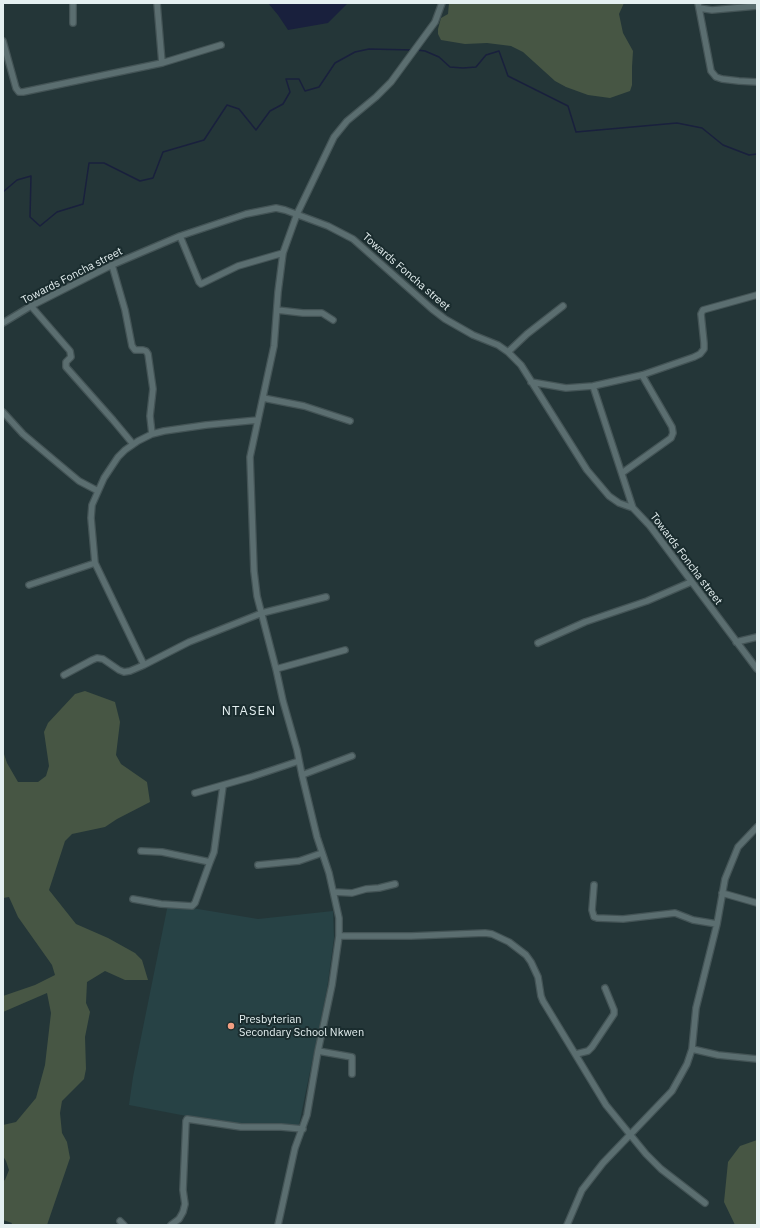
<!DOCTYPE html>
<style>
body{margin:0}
#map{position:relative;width:760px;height:1228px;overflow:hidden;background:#243638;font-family:"IBM Plex Sans",sans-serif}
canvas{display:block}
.frame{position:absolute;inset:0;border:4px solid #e5f0f1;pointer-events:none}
</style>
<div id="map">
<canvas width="760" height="1228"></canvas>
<div class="frame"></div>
</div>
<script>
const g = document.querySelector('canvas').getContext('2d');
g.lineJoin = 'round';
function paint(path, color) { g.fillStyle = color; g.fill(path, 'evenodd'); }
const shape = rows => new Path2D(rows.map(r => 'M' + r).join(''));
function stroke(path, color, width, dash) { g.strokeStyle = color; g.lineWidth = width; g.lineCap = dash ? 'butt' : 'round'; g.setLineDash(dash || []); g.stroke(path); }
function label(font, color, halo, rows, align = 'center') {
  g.font = font + ' "IBM Plex Sans",sans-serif'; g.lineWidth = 4; g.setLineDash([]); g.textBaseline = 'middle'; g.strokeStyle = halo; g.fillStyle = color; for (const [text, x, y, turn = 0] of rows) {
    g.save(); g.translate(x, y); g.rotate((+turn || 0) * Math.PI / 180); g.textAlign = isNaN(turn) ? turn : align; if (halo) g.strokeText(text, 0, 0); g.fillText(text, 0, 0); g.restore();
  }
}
paint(shape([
 [168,904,258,919,333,911,334,938,327,989,299,1125,244,1127,129,1105,133,1077]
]), '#274245');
paint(shape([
 [449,3,624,3,619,14,623,33,633,51,632,67,632,85,630,91,610,98,588,95,566,87,555,81,523,52,511,46,487,43,465,44,441,40,438,34,438,29,441,18,448,14],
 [85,691,115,702,120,722,116,755,121,764,147,782,150,802,117,819,105,827,72,834,65,841,49,890,76,924,108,938,135,953,142,960,148,980,125,980,105,971,87,982,86,1003,90,1012,85,1037,86,1069,84,1079,62,1101,60,1113,62,1133,67,1142,70,1158,47,1225,11,1225,12,1223,3,1220,3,1181,5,1180,9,1170,6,1161,3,1156,3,1125,16,1122,36,1098,45,1065,51,1013,47,993,3,1012,3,996,35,985,55,975,52,965,18,917,9,897,3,898,3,751,7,763,18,782,38,782,46,776,49,766,44,732,48,723,75,694],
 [757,1140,757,1225,735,1225,724,1202,728,1162,740,1146]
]), '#475644');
paint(shape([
 [268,3,348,3,328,23,288,30,278,15]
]), '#19203d');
stroke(shape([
 [417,50,425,51,439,57,450,67,463,68,476,67,486,55,499,51,508,76,568,106,576,132,677,123,702,128,723,145,749,155,757,154],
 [3,192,17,180,31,176,30,217,40,226,57,212,83,204,89,163,104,163,140,181,153,178,163,152,204,140,227,105,239,109,256,130,270,111,283,104,290,92,286,79,299,79,305,91,319,87,335,63,355,52,369,49,413,50]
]), '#19203d', 1.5);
const minor = shape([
 [73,3,73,23],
 [157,3,162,63],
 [698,3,711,71,716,77,722,79,739,81,757,82],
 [699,8,712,10,757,6],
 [3,41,16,88,19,92,23,92,162,63,221,45],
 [180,236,199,282,201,284,238,266,283,253],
 [112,265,125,310,132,346,135,350,143,350,146,351,148,354,153,389,150,416,152,434],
 [31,306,70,351,71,357,66,362,66,367,113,420,133,444],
 [277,310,303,313,322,313,333,320],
 [3,323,31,306,112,265,180,236,246,214,276,208,285,210,328,226,353,239,432,309,445,319,473,335,498,345,508,352,521,365,587,470,609,496,619,503,633,508,650,526,757,669],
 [508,352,527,334,563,306],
 [531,382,566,388,593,386,642,375,694,357,700,354,704,349,704,343,701,314,703,310,757,295],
 [593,386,633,508],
 [263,398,304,406,350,421],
 [3,412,23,434,67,471,79,481,98,491],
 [622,473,671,438,673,433,672,427,642,375],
 [95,563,144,665],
 [29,585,95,563,91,518,92,505,104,478,118,457,125,450,138,441,152,434,164,431,206,425,258,420],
 [736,642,757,637],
 [538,643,585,622,647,601,691,582],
 [276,669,345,650],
 [64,675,92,660,97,658,103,659,119,670,124,672,130,671,144,665,189,642,262,613,326,597],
 [302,775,352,756],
 [195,793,251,777,299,761],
 [141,851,162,852,210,862,214,852,223,786],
 [258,865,299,861,322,853],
 [594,885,592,910,594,917,597,918,623,919,675,913,693,920,717,924],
 [334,892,352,893,366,889,379,888,395,884],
 [722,893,757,903],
 [133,899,161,904,192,906,195,903,210,862],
 [339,936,411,936,485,933,492,934,509,942,526,955,531,962,538,977,541,996,543,1001,606,1105,646,1154,661,1169,705,1203],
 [692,1049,718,1055,757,1059],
 [318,1051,352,1057,352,1074],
 [576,1054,588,1051,592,1047,614,1014,614,1010,605,988],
 [120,1221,124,1225],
 [171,1225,179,1219,183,1212,185,1204,183,1190,186,1121,187,1119,241,1127,281,1127,303,1129],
 [278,1225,295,1148,307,1115,318,1051,332,985,339,936,339,918,329,873,317,837,302,775,297,750,283,701,276,669,257,596,254,571,250,457,274,346,278,292,283,253,297,214,334,137,347,121,376,97,391,82,435,22,442,3],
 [567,1225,582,1190,603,1163,672,1091,687,1064,692,1049,696,1008,717,924,725,879,738,847,757,827]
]);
stroke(minor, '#445456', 8);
stroke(minor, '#5b6e70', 5.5);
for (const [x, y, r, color] of [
 [231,1026,4,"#f39f82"]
]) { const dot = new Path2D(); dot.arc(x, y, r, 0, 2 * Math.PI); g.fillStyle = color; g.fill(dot); stroke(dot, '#1a2c2e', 1.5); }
label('11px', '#e5f0f1', '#1a2c2e', [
 ["Towards Foncha street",406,272,41],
 ["Towards Foncha street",72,276,-27],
 ["Towards Foncha street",686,559,53]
]);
label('11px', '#e5f0f1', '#1a2c2e', [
 ["Presbyterian",239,1020],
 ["Secondary School Nkwen",239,1033]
], 'left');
g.letterSpacing = '1px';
label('13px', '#e5f0f1', '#1a2c2e', [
 ["NTASEN",249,711]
]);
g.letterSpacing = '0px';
</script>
